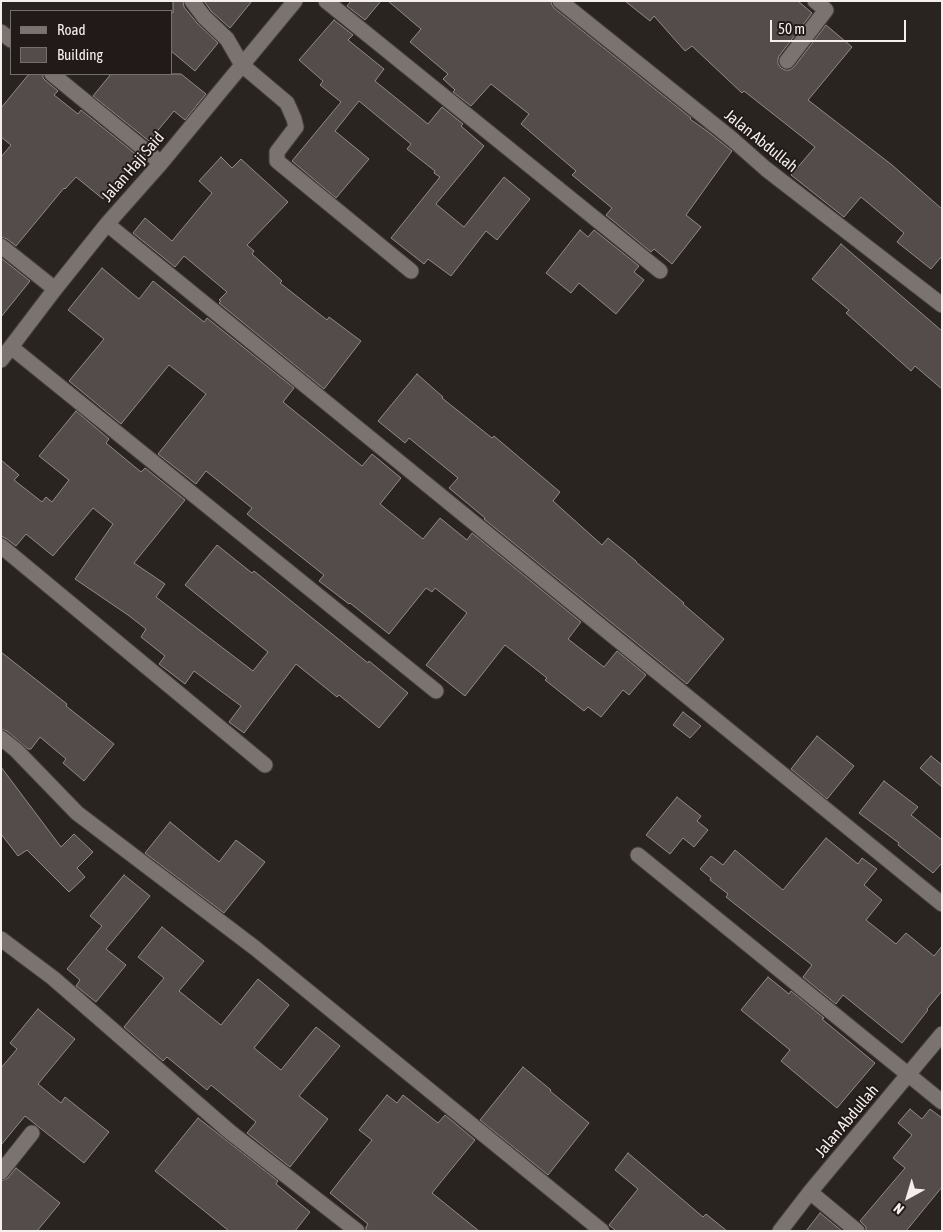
<!DOCTYPE html>
<style>
body{margin:0}
#map{position:relative;width:943px;height:1232px;overflow:hidden;background:#2a2421;font-family:"Asap Condensed",sans-serif}
canvas{display:block}
.frame{position:absolute;inset:0;border:2px solid #f4efed;pointer-events:none}
.legend{position:absolute;left:10px;top:10px;width:162px;height:65px;box-sizing:border-box;background:#211a18;border:1px solid #756f6d;margin:0;padding:6px 9px;list-style:none;font-size:15px;color:#f4efed}
.legend li{display:flex;align-items:center;gap:10px;height:25px}
.legend b{width:25px;border:1px solid #756f6d}
.north{position:absolute;left:883px;top:1172px;width:50px;height:50px;-webkit-text-stroke:4px #211a18;paint-order:stroke;rotate:219deg;font-size:14px;font-weight:700;line-height:20px;text-align:center;color:#f4efed}
.north::after{content:'';display:block;margin:auto;width:18px;height:22px;background:#f4efed;clip-path:polygon(50% 0,100% 100%,50% 72%,0 100%)}
.scale{position:absolute;left:770px;top:20px;width:136px;height:22px;box-sizing:border-box;border:2px solid #f4efed;border-top:0;padding-left:6px;font-size:15px;line-height:18px;white-space:nowrap;color:#f4efed;-webkit-text-stroke:4px #211a18;paint-order:stroke}
</style>
<div id="map">
<canvas width="943" height="1232"></canvas>
<div class="frame"></div>
<ul class="legend">
<li><b style="height:6px;background:#7b7370"></b>Road</li>
<li><b style="height:14px;background:#544c4a"></b>Building</li>
</ul>
<div class="north">N</div>
<div class="scale">50 m</div>
</div>
<script>
const g = document.querySelector('canvas').getContext('2d');
g.lineJoin = 'round';
function paint(path, color) { g.fillStyle = color; g.fill(path, 'evenodd'); }
const shape = rows => new Path2D(rows.map(r => 'M' + r).join(''));
function stroke(path, color, width, dash) { g.strokeStyle = color; g.lineWidth = width; g.lineCap = dash ? 'butt' : 'round'; g.setLineDash(dash || []); g.stroke(path); }
function label(font, color, halo, rows, align = 'center') {
  g.font = font + ' "Asap Condensed",sans-serif'; g.lineWidth = 4; g.setLineDash([]); g.textBaseline = 'middle'; g.strokeStyle = halo; g.fillStyle = color; for (const [text, x, y, turn = 0] of rows) {
    g.save(); g.translate(x, y); g.rotate((+turn || 0) * Math.PI / 180); g.textAlign = isNaN(turn) ? turn : align; if (halo) g.strokeText(text, 0, 0); g.fillText(text, 0, 0); g.restore();
  }
}
const building = shape([
 [173,1,183,1,184,7,197,23,218,43,195,71,171,51,171,12,173,13,173,1],
 [204,1,252,1,230,28,211,11,204,1],
 [351,1,381,1,365,20,347,6,351,1],
 [388,1,551,1,552,5,554,8,691,118,690,119,707,131,732,151,686,215,701,227,672,264,654,249,651,252,606,215,612,208,572,175,576,171,521,124,529,114,491,84,471,106,453,92,455,90,443,79,448,74,410,42,421,29,388,1],
 [625,1,798,1,812,13,779,56,778,59,778,64,781,68,785,70,790,70,794,67,826,25,852,47,808,100,892,165,942,209,942,256,931,269,897,242,904,233,861,197,844,217,791,175,815,147,744,91,742,93,692,46,685,51,654,16,650,21,625,1],
 [334,20,353,35,348,40,384,69,375,81,428,124,442,107,463,124,461,126,484,146,436,204,464,227,504,177,530,199,497,240,486,231,451,276,428,259,424,264,391,238,440,177,434,173,435,171,407,149,411,144,359,101,335,131,369,159,336,198,292,161,341,102,320,85,323,81,299,60,334,20],
 [29,74,43,74,43,78,46,81,58,91,54,95,78,114,81,110,138,156,103,199,76,177,65,189,64,188,16,246,7,239,1,237,1,157,11,145,1,137,1,108,29,74],
 [111,74,181,74,206,94,185,120,174,111,149,141,93,96,111,74],
 [221,157,232,168,241,159,288,202,247,245,254,251,252,254,282,281,280,283,327,320,329,317,361,341,324,389,219,303,221,301,219,300,227,292,184,256,175,267,133,233,145,218,172,241,212,193,199,181,221,157],
 [580,230,588,237,594,230,639,266,634,272,644,280,616,314,579,283,571,293,546,273,580,230],
 [841,244,942,331,942,389,915,366,911,371,846,313,849,310,812,279,841,244],
 [1,258,30,281,1,317,1,258],
 [102,268,139,299,153,281,204,322,207,318,294,388,283,402,362,466,372,454,401,478,380,504,423,539,440,518,467,540,472,533,581,622,568,639,604,667,617,651,646,675,629,695,623,690,601,717,588,707,584,711,545,680,547,678,505,645,465,696,426,665,467,613,435,588,432,592,426,588,389,634,350,603,349,604,319,581,324,575,247,514,252,508,206,471,196,484,158,454,206,394,169,365,121,424,69,381,104,339,68,310,102,268],
 [417,374,443,397,442,398,492,438,494,436,560,492,553,501,602,545,608,538,636,561,636,562,684,603,683,604,724,639,687,684,484,519,485,518,449,488,458,478,409,438,405,443,378,421,417,374],
 [76,411,109,439,106,443,141,472,145,468,185,500,134,563,165,584,156,597,253,671,268,652,185,585,217,545,252,573,254,571,368,663,369,661,408,693,379,728,339,695,337,697,296,664,244,733,229,722,241,706,194,671,185,684,159,664,165,656,141,637,146,629,128,615,75,579,113,524,93,508,53,556,26,534,16,546,7,539,1,536,1,460,19,475,14,480,42,502,46,497,52,502,69,480,39,456,76,411],
 [1,652,67,704,66,706,114,744,84,781,63,763,66,759,40,737,31,749,28,749,7,731,1,729,1,652],
 [683,712,701,726,690,738,673,725,683,712],
 [817,736,854,766,827,799,791,769,817,736],
 [931,756,942,765,942,787,920,768,931,756],
 [1,767,61,847,74,834,93,852,77,868,85,877,69,892,27,850,18,856,1,834,1,767],
 [884,781,918,807,911,815,942,840,942,863,933,873,898,845,899,843,859,813,884,781],
 [677,797,701,816,697,821,708,830,694,847,683,838,670,854,646,835,677,797],
 [170,822,219,862,236,840,265,862,224,913,145,853,170,822],
 [826,838,858,864,862,858,877,869,864,885,882,900,866,920,896,944,906,933,934,956,942,946,942,991,927,1009,928,1010,902,1043,843,995,836,1004,803,977,812,965,726,897,728,894,710,880,711,878,700,869,711,856,723,865,735,850,783,890,826,838],
 [124,875,150,896,106,949,126,965,96,1002,76,986,80,980,67,969,102,926,90,916,124,875],
 [162,927,204,961,179,991,221,1025,258,979,289,1005,254,1048,281,1070,316,1027,340,1046,299,1096,328,1119,290,1167,247,1133,256,1122,211,1085,207,1090,167,1057,163,1061,124,1027,164,978,138,957,162,927],
 [768,977,789,994,791,991,824,1018,822,1019,875,1063,837,1108,781,1061,790,1050,741,1010,768,977],
 [38,1009,75,1039,38,1084,61,1103,65,1097,109,1132,84,1163,25,1116,1,1145,1,1068,17,1049,10,1043,38,1009],
 [523,1067,551,1090,550,1091,589,1123,548,1175,480,1120,523,1067],
 [387,1095,397,1103,403,1095,438,1123,445,1115,475,1140,432,1193,479,1231,366,1231,366,1227,368,1224,330,1193,372,1140,359,1130,387,1095],
 [910,1109,922,1119,930,1109,942,1118,942,1187,906,1231,866,1231,866,1227,860,1221,905,1168,893,1158,912,1135,898,1123,910,1109],
 [198,1118,278,1181,276,1184,310,1212,295,1231,229,1231,155,1171,198,1118],
 [628,1153,703,1217,706,1214,727,1231,616,1231,609,1225,638,1189,615,1170,628,1153],
 [16,1168,60,1203,37,1231,1,1231,1,1181,8,1178,16,1168],
 [820,1213,842,1231,806,1231,820,1213]
]);
paint(building, '#544c4a');
stroke(building, '#928a87', 1);
const minor = shape([
 [192,1,204,17,227,39,242,65,287,103,294,119,296,127,277,152,277,161,411,271],
 [326,1,660,271],
 [560,1,732,139,766,169,942,305],
 [1,32,11,40],
 [787,61,826,10,815,1],
 [52,74,161,163],
 [107,224,942,904],
 [1,246,55,289],
 [11,347,436,691],
 [1,360,55,289,107,224,161,163,295,1],
 [1,546,265,765],
 [1,738,16,750,77,813,255,948,602,1231],
 [638,855,942,1102],
 [1,939,53,978,230,1132,357,1231],
 [1,1172,32,1133],
 [810,1192,857,1231],
 [780,1231,810,1192,942,1034]
]);
stroke(minor, '#443f3d', 17);
stroke(minor, '#7b7370', 15);
label('16px', '#f4efed', '#211a18', [
 ["Jalan Abdullah",761,141,39],
 ["Jalan Haji Said",133,167,-49],
 ["Jalan Abdullah",847,1121,-50]
]);
</script>
